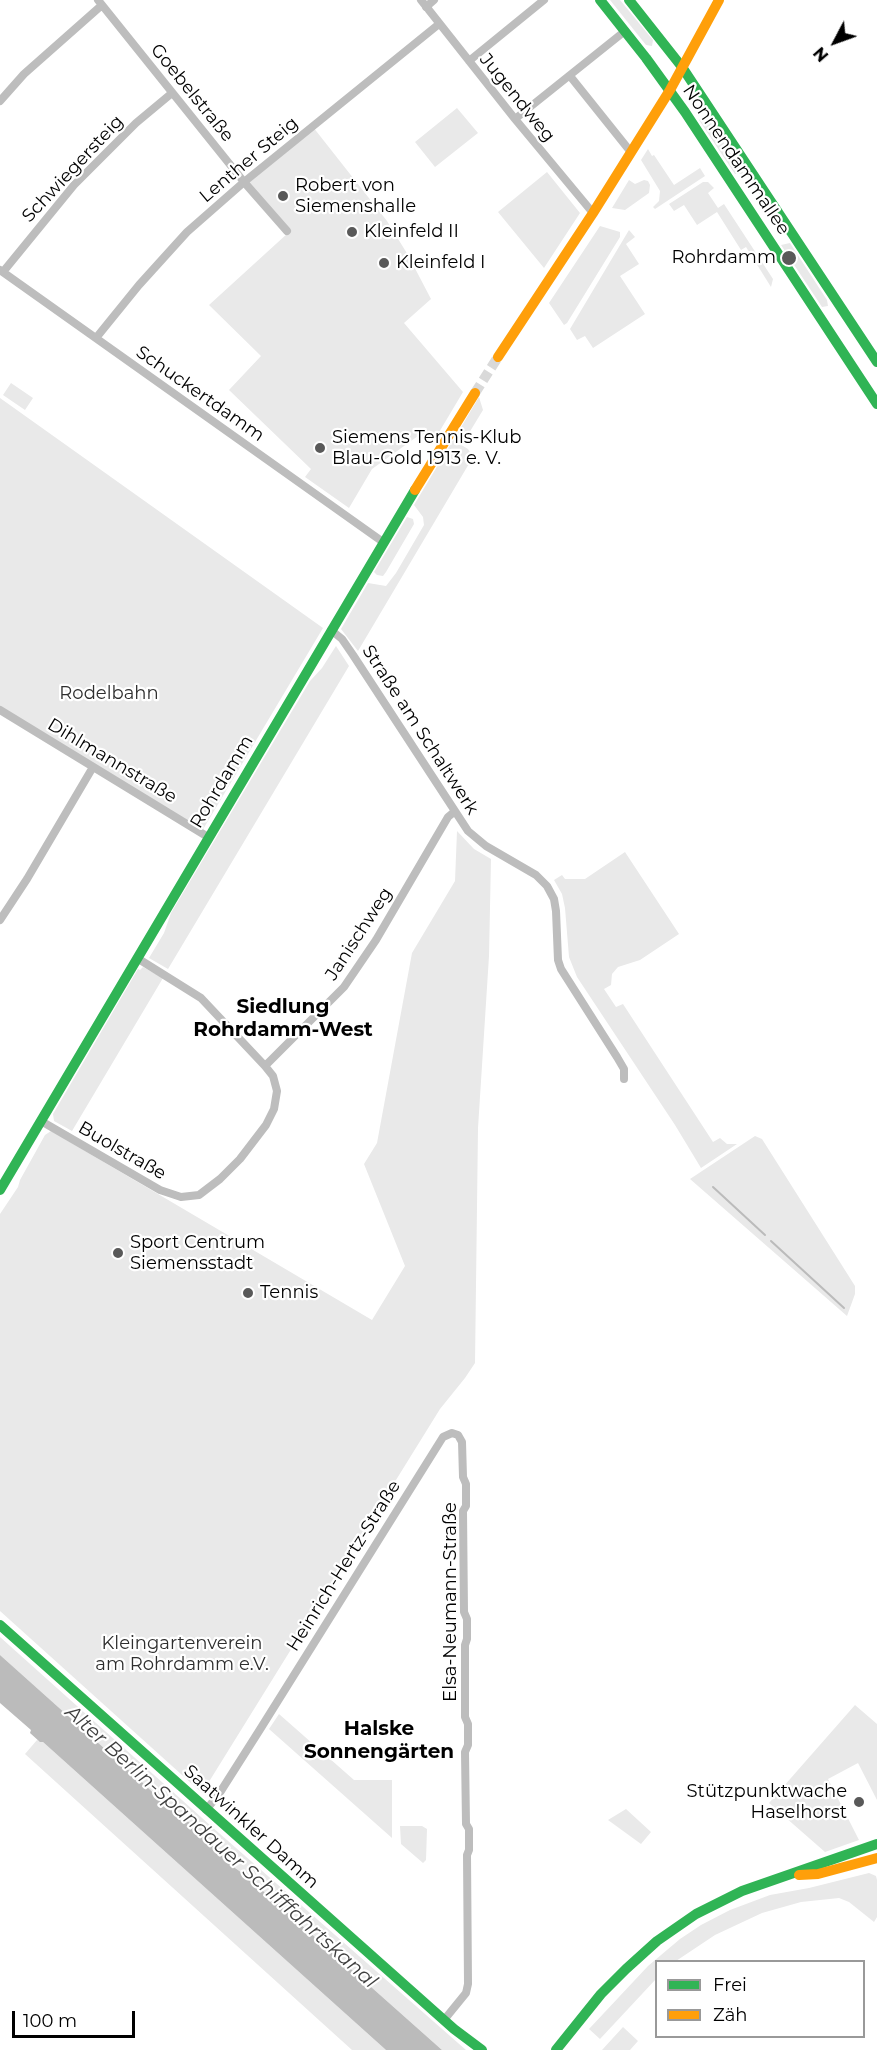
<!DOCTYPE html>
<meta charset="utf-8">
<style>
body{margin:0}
#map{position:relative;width:877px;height:2050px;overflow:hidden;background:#fff;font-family:Montserrat,sans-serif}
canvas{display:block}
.legend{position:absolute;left:655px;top:1960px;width:210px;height:78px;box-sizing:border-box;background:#fff;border:2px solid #999;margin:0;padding:8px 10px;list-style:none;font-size:18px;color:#000}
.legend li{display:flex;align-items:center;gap:12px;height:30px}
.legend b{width:30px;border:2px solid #999}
.north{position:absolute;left:805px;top:12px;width:60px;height:60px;-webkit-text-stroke:4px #fff;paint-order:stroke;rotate:229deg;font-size:16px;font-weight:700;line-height:24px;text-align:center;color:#000}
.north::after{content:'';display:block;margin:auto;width:21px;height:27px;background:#000;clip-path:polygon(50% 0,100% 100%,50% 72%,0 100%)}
.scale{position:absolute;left:12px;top:2011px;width:123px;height:27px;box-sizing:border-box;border:3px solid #000;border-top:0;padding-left:8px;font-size:18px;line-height:21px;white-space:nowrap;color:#000;-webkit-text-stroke:4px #fff;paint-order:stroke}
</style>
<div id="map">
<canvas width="877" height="2050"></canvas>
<ul class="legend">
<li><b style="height:8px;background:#30b455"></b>Frei</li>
<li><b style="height:8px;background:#ff9f0a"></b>Zäh</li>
</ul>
<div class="north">N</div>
<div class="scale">100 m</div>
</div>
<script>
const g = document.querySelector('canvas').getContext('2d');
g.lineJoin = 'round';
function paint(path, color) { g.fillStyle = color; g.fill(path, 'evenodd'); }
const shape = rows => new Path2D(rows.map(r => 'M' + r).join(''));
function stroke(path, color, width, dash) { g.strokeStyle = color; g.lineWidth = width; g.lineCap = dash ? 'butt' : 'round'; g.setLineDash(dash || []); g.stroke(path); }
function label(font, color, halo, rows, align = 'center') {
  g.font = font + ' Montserrat,sans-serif'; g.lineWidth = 4.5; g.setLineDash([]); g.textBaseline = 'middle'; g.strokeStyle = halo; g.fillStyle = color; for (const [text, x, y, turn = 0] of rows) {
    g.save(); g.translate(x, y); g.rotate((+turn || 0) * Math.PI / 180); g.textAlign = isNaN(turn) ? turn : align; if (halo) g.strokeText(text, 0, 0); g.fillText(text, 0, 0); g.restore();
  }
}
paint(shape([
 [610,0,620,0,653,40,652,46,646,45],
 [457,108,478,133,435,167,415,142],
 [706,115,744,174,735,174,699,120],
 [313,127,387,221,408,255,431,299,404,323,463,392,432,444,418,436,372,469,349,508,305,477,311,469,229,390,261,356,209,305,288,233,244,182],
 [648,149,652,156,654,155,674,185,700,168,705,176,655,209,653,207,659,201,660,191,641,160],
 [547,172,580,213,544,268,498,212],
 [629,180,635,184,644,180,648,181,650,185,649,193,625,210,612,208],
 [703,182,708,182,714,188,708,193,718,208,724,204,773,279,771,287,746,247,741,250,717,212,697,225,684,205,674,211,669,204],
 [600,226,620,232,620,237,567,323,564,325,549,303],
 [629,230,635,237,626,244,639,264,620,276,645,314,593,348,585,336,577,340,570,329],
 [790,243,827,300,828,306,822,307,781,245],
 [11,383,33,398,25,410,3,395],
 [479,397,483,410,469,433,472,439,466,440,457,434],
 [0,398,323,628,202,831,0,707],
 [453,440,468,449,473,457,358,651,341,629,368,583,386,586,396,573,424,525,423,517,414,505],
 [407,517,413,519,414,524,386,572,383,576,377,575,374,572],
 [336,646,349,666,168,969,149,958,164,933,171,913,310,681,322,668],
 [457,831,474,849,491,859,489,956,478,1128,475,1363,465,1378,440,1409,202,1793,0,1611,0,1214,18,1187,20,1180,45,1135,51,1131,372,1320,405,1266,364,1164,377,1143,412,953,455,881],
 [625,852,679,934,640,960,618,967,612,974,611,985,604,989,616,1007,623,1004,713,1142,720,1138,727,1144,737,1144,701,1168,675,1125,577,977,569,957,565,908,562,894,554,880,562,875,565,879,585,879],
 [143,967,163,978,72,1131,54,1121,53,1114,138,969,140,970],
 [755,1136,762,1139,855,1286,855,1294,847,1316,690,1179],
 [0,1637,211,1826,466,2050,442,2050,245,1875,235,1868,190,1823,172,1810,174,1803,168,1807,143,1783,0,1655],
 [855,1705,877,1724,877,1800,858,1763,828,1779,859,1840,825,1852,769,1803],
 [279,1714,354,1780,392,1780,392,1838,269,1729],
 [37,1740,43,1742,386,2050,352,2050,25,1754],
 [626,1809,651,1832,641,1844,608,1820],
 [400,1826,422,1826,427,1829,426,1860,423,1863,401,1844],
 [869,1873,876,1876,877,1880,877,1917,874,1922,849,1902,839,1898,801,1902,762,1913,715,1935,676,1961,656,1962,656,1979,600,2039,589,2029,648,1966,680,1939,701,1925,730,1910,770,1895,809,1888],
 [623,2027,638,2041,630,2050,602,2050]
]), '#e9e9e9');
paint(shape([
 [0,1655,143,1783,168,1807,174,1803,172,1810,190,1823,235,1868,245,1875,442,2050,386,2050,43,1742,40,1742,30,1733,31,1730,0,1703]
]), '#bbb');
stroke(shape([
 [713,1187,765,1235],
 [771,1241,844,1308]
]), '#bbb', 2);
stroke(shape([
 [475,393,498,357]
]), '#d9d9d9', 10, [10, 5]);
stroke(shape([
 [98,0,244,182,287,231],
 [421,0,515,119,593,213],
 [426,7,434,0],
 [469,61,544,0],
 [570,76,630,151],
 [0,101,24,74,102,5],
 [515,119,625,31],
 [0,270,383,542],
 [3,272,74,185,136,123,172,93],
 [96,338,139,285,187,232,244,182,439,24],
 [331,630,342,639,353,655,468,831,486,846,536,875,547,886,554,899,556,911,558,960,561,969,617,1057,624,1069,624,1079],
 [0,710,208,837],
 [0,920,27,879,93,767],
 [265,1066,344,987,376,940,448,817,454,812],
 [41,1121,160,1190,181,1197,199,1195,220,1179,240,1159,266,1125,274,1109,277,1091,273,1076,265,1066,201,998,137,958],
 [206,1810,219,1794,259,1731,443,1437,452,1433,458,1435,462,1442,463,1477,466,1484,466,1506,463,1511,464,1612,467,1619,467,1639,465,1645,465,1717,468,1724,468,1745,465,1752,466,1824,469,1829,469,1850,467,1855,468,1984,466,1993,444,2020]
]), '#bdbdbd', 8);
stroke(shape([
 [600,0,646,58,685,112,877,404],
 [629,0,682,67,877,362],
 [0,1190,415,490],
 [0,1625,454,2029,482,2050],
 [556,2050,601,1994,626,1969,657,1941,696,1914,742,1891,877,1844]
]), '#30b455', 10);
stroke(shape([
 [498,357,593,213,670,90,719,0],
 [415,490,475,393],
 [799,1875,818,1874,877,1858]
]), '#ff9f0a', 10);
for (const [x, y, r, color] of [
 [283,196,6,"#595959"],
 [352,232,6,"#595959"],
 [789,258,8,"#595959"],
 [384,263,6,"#595959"],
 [320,448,6,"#595959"],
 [118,1253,6,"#595959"],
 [248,1293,6,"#595959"],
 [859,1802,6,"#595959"]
]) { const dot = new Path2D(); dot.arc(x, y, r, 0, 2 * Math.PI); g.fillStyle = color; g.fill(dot); stroke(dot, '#fff', 2); }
label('18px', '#000', '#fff', [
 ["Goebelstraße",192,93,51],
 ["Jugendweg",517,98,51],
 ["Lenther Steig",249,160,-40],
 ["Nonnendammallee",736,160,56],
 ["Schwiegersteig",73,169,-47],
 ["Schuckertdamm",200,394,35],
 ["Straße am Schaltwerk",420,730,57],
 ["Dihlmannstraße",112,761,31],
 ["Rohrdamm",222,782,-59],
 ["Janischweg",359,934,-57],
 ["Buolstraße",122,1151,30],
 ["Heinrich-Hertz-Straße",344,1566,-58],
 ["Elsa-Neumann-Straße",451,1602,-90],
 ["Saatwinkler Damm",251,1827,42]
]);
label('18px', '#000', '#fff', [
 ["Robert von",295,186],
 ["Siemenshalle",295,207],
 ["Kleinfeld II",364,232],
 ["Rohrdamm",776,258,"right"],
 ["Kleinfeld I",396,263],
 ["Siemens Tennis-Klub",332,438],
 ["Blau-Gold 1913 e. V.",332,459],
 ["Sport Centrum",130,1243],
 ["Siemensstadt",130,1264],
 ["Tennis",260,1293],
 ["Stützpunktwache",847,1792,"right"],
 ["Haselhorst",847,1813,"right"]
], 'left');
label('18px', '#2e2e2e', '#fff', [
 ["Rodelbahn",109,694],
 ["Kleingartenverein",182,1644],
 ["am Rohrdamm e.V.",182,1665]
]);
label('bold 20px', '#000', '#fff', [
 ["Siedlung",283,1007],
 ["Rohrdamm-West",283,1030],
 ["Halske",379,1729],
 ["Sonnengärten",379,1752]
]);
label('italic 20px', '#3f3f3f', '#fff', [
 ["Alter Berlin-Spandauer Schifffahrtskanal",221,1847,42]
]);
</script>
